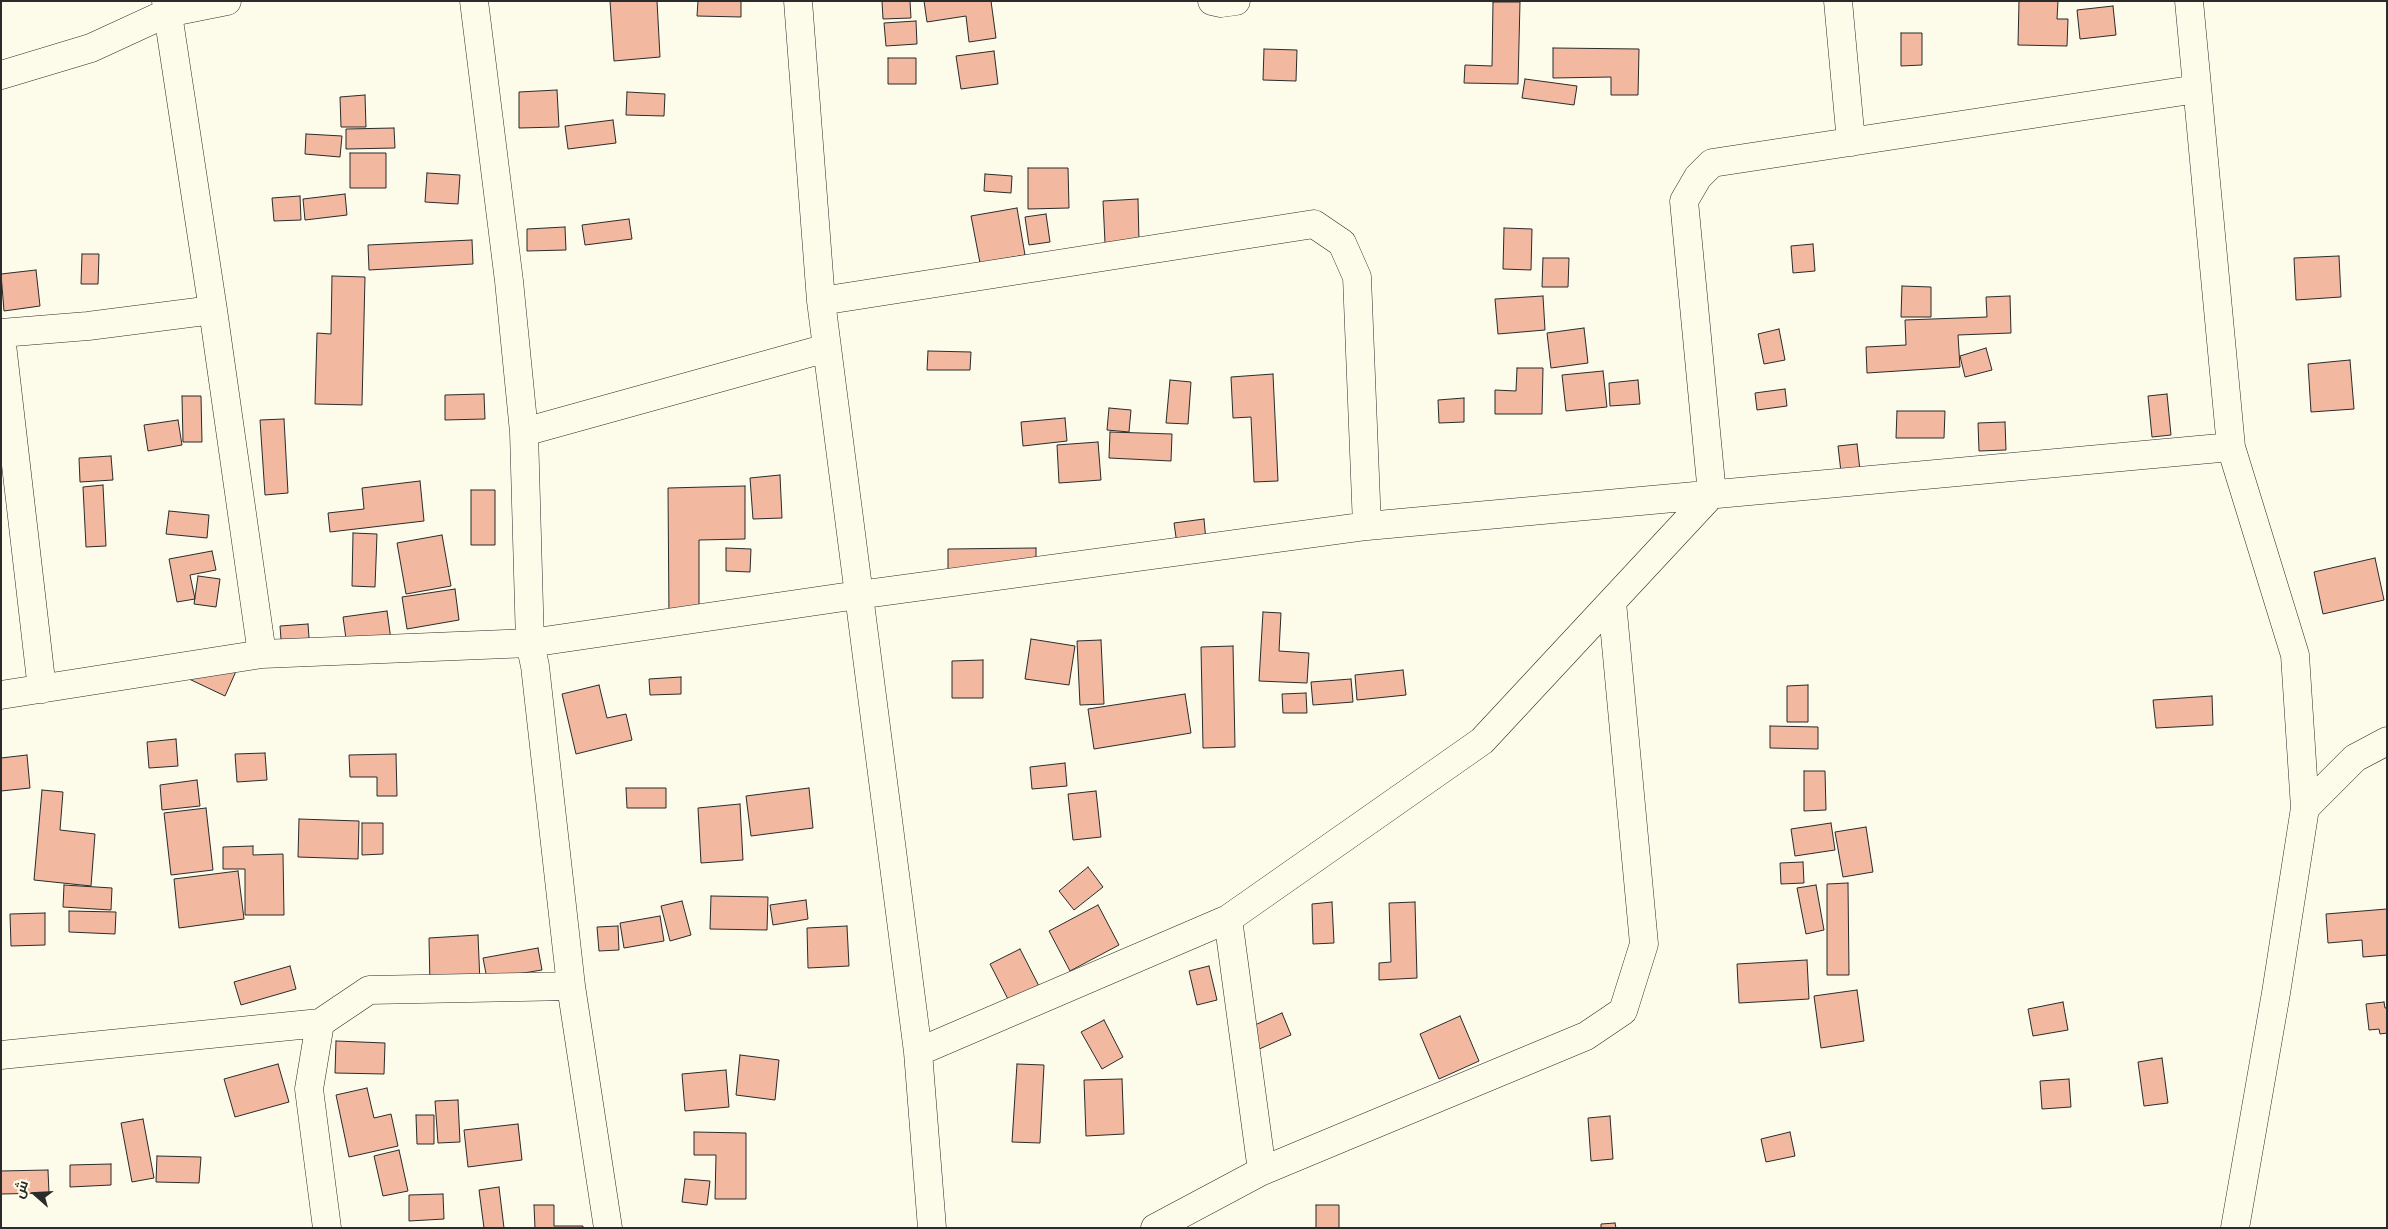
<!DOCTYPE html>
<meta charset="utf-8">
<style>
body{margin:0}
#map{position:relative;width:2388px;height:1229px;overflow:hidden;background:#fdfbea;font-family:"Roboto Condensed",Cairo,sans-serif}
canvas{display:block}
.frame{position:absolute;inset:0;border:2px solid #2b2b2b;pointer-events:none}
.north{position:absolute;left:10px;top:1169px;width:50px;height:50px;-webkit-text-stroke:4px #fdfbea;paint-order:stroke;rotate:289deg;font-size:14px;font-weight:700;line-height:20px;text-align:center;color:#2b2b2b}
.north::after{content:'';display:block;margin:auto;width:18px;height:22px;background:#2b2b2b;clip-path:polygon(50% 0,100% 100%,50% 72%,0 100%)}
</style>
<div id="map">
<canvas width="2388" height="1229"></canvas>
<div class="frame"></div>
<div class="north">ش</div>
</div>
<script>
const g = document.querySelector('canvas').getContext('2d');
g.lineJoin = 'round';
function paint(path, color) { g.fillStyle = color; g.fill(path, 'evenodd'); }
const shape = rows => new Path2D(rows.map(r => 'M' + r).join(''));
function stroke(path, color, width, dash) { g.strokeStyle = color; g.lineWidth = width; g.lineCap = dash ? 'butt' : 'round'; g.setLineDash(dash || []); g.stroke(path); }
const building = shape([
 [610,1,657,1,660,57,614,61,610,1],
 [698,1,741,1,741,17,697,16,698,1],
 [882,1,910,1,911,18,883,19,882,1],
 [924,1,991,1,996,38,969,42,966,16,927,22,924,1],
 [2019,1,2058,1,2057,19,2068,19,2067,46,2018,45,2019,1],
 [1493,2,1520,2,1518,84,1464,83,1465,65,1492,66,1493,2],
 [2113,6,2116,35,2080,39,2077,10,2113,6],
 [916,21,917,44,886,46,884,23,916,21],
 [1901,33,1922,33,1922,65,1901,66,1901,33],
 [1553,48,1639,49,1638,95,1611,95,1611,77,1553,78,1553,48],
 [1264,49,1297,50,1296,81,1263,80,1264,49],
 [994,51,998,84,961,89,956,56,994,51],
 [888,58,916,58,916,84,888,84,888,58],
 [1525,79,1577,86,1574,105,1522,98,1525,79],
 [557,90,559,127,519,128,519,92,557,90],
 [627,92,665,94,664,116,626,115,627,92],
 [365,95,366,127,341,127,340,97,365,95],
 [613,120,616,143,568,149,565,126,613,120],
 [394,128,395,148,346,149,346,129,394,128],
 [306,134,342,136,340,157,305,154,306,134],
 [350,153,386,153,386,188,350,188,350,153],
 [1028,168,1068,168,1069,208,1028,209,1028,168],
 [427,173,460,175,458,204,425,202,427,173],
 [985,174,1012,176,1011,193,984,191,985,174],
 [345,194,347,215,305,220,303,199,345,194],
 [300,196,301,220,274,221,272,198,300,196],
 [1138,199,1139,242,1105,243,1103,201,1138,199],
 [1017,208,1025,255,980,263,971,216,1017,208],
 [1046,214,1050,242,1029,245,1025,217,1046,214],
 [629,219,632,239,585,245,582,225,629,219],
 [565,227,566,250,527,251,527,229,565,227],
 [1504,228,1532,229,1531,270,1503,269,1504,228],
 [472,240,473,264,369,270,368,245,472,240],
 [1813,244,1815,271,1793,273,1791,246,1813,244],
 [82,254,99,254,98,284,81,284,82,254],
 [2339,256,2341,297,2296,300,2294,258,2339,256],
 [1543,258,1569,258,1568,287,1542,287,1543,258],
 [36,270,40,306,4,311,1,274,36,270],
 [332,276,365,277,362,405,315,404,317,333,331,334,332,276],
 [1902,286,1931,287,1931,317,1901,317,1902,286],
 [1543,296,1545,330,1498,334,1495,299,1543,296],
 [2010,296,2011,333,1958,335,1960,367,1867,373,1866,347,1906,345,1905,320,1987,317,1986,297,2010,296],
 [1584,328,1588,363,1551,368,1547,333,1584,328],
 [1779,329,1785,360,1764,364,1758,334,1779,329],
 [1986,348,1992,370,1965,377,1960,356,1986,348],
 [928,351,971,352,970,370,927,370,928,351],
 [2350,360,2354,409,2311,412,2308,364,2350,360],
 [1517,368,1543,368,1542,414,1495,414,1495,390,1516,391,1517,368],
 [1603,371,1607,407,1566,411,1562,375,1603,371],
 [1273,374,1278,481,1254,482,1251,417,1233,418,1231,377,1273,374],
 [1170,380,1191,382,1188,424,1166,423,1170,380],
 [1638,380,1640,404,1610,406,1609,383,1638,380],
 [1785,389,1787,406,1757,410,1755,393,1785,389],
 [484,394,485,419,445,420,445,395,484,394],
 [2167,394,2171,435,2152,437,2148,396,2167,394],
 [182,396,201,396,202,442,183,442,182,396],
 [1464,398,1464,422,1439,423,1438,400,1464,398],
 [1109,408,1131,410,1129,432,1107,430,1109,408],
 [1897,411,1945,411,1944,438,1896,438,1897,411],
 [1065,418,1067,441,1023,446,1021,422,1065,418],
 [284,419,288,493,265,495,260,420,284,419],
 [178,420,182,445,148,451,144,425,178,420],
 [2005,422,2006,450,1979,451,1978,423,2005,422],
 [1110,432,1172,434,1171,461,1109,458,1110,432],
 [1098,442,1101,480,1059,483,1057,445,1098,442],
 [1857,444,1860,470,1841,472,1838,446,1857,444],
 [111,456,113,480,80,482,79,458,111,456],
 [780,475,782,518,753,519,750,478,780,475],
 [420,481,424,521,330,532,328,513,364,509,362,488,420,481],
 [103,485,106,546,86,547,83,487,103,485],
 [745,486,745,539,699,540,699,618,669,618,668,488,745,486],
 [471,490,495,490,495,545,471,545,471,490],
 [169,511,209,515,207,538,166,534,169,511],
 [1204,519,1206,541,1177,544,1174,523,1204,519],
 [353,533,377,534,375,587,352,586,353,533],
 [442,535,451,586,406,594,397,543,442,535],
 [726,548,751,549,750,572,726,571,726,548],
 [1036,548,1036,574,948,574,948,549,1036,548],
 [212,551,216,570,190,575,195,599,177,602,169,559,212,551],
 [2375,558,2384,600,2323,614,2314,572,2375,558],
 [198,576,220,579,216,607,194,604,198,576],
 [455,589,459,620,407,629,402,597,455,589],
 [387,611,393,654,349,661,343,617,387,611],
 [1263,612,1281,613,1279,651,1309,653,1307,683,1259,681,1263,612],
 [308,624,311,664,283,665,280,626,308,624],
 [1031,639,1075,646,1069,685,1025,679,1031,639],
 [1101,640,1104,704,1080,705,1077,641,1101,640],
 [1233,646,1235,747,1203,748,1201,647,1233,646],
 [983,660,983,698,952,698,952,661,983,660],
 [237,669,225,696,187,678,237,669],
 [1403,670,1406,695,1357,700,1355,675,1403,670],
 [681,677,681,694,650,695,649,679,681,677],
 [1351,679,1353,702,1313,705,1311,682,1351,679],
 [599,685,607,718,626,714,632,740,576,754,562,694,599,685],
 [1808,685,1808,722,1787,722,1787,686,1808,685],
 [1306,693,1307,713,1283,713,1282,694,1306,693],
 [1185,694,1191,733,1094,749,1088,709,1185,694],
 [2212,696,2213,725,2156,728,2153,700,2212,696],
 [1770,726,1818,727,1818,749,1770,748,1770,726],
 [176,739,178,766,149,768,147,742,176,739],
 [265,753,267,780,237,782,235,754,265,753],
 [396,754,397,796,377,796,377,777,350,777,349,755,396,754],
 [27,755,30,788,1,791,1,758,27,755],
 [1065,763,1067,786,1032,789,1030,767,1065,763],
 [1804,771,1825,771,1826,810,1804,811,1804,771],
 [197,780,200,806,162,810,160,785,197,780],
 [626,788,666,788,666,808,627,808,626,788],
 [809,788,813,828,751,836,746,796,809,788],
 [42,790,63,792,60,830,95,834,91,886,34,880,42,790],
 [1096,791,1101,837,1073,840,1068,794,1096,791],
 [740,804,743,860,701,863,698,808,740,804],
 [206,808,213,870,171,875,164,813,206,808],
 [299,819,359,821,358,859,298,857,299,819],
 [362,823,383,823,383,854,362,855,362,823],
 [1831,823,1835,850,1795,856,1791,829,1831,823],
 [1866,827,1873,872,1843,877,1835,832,1866,827],
 [253,846,253,855,283,854,284,915,245,915,245,869,223,869,223,847,253,846],
 [1803,862,1804,883,1781,884,1780,863,1803,862],
 [1088,867,1103,887,1074,910,1059,891,1088,867],
 [238,871,244,919,179,928,174,879,238,871],
 [1848,883,1849,975,1827,975,1827,884,1848,883],
 [64,885,112,888,111,910,63,907,64,885],
 [1816,885,1824,930,1806,934,1797,888,1816,885],
 [711,896,768,897,767,930,710,929,711,896],
 [806,900,808,919,773,925,770,905,806,900],
 [682,901,691,935,670,941,661,906,682,901],
 [1332,902,1334,943,1313,944,1312,904,1332,902],
 [1415,902,1417,978,1379,980,1379,963,1391,962,1389,903,1415,902],
 [1098,905,1119,945,1070,971,1049,931,1098,905],
 [2387,909,2387,955,2363,957,2362,940,2328,943,2326,914,2387,909],
 [69,911,116,912,115,934,69,932,69,911],
 [45,913,45,945,11,946,10,914,45,913],
 [660,916,664,941,624,948,620,923,660,916],
 [618,926,619,950,599,951,597,927,618,926],
 [847,926,849,966,808,968,807,928,847,926],
 [478,935,480,983,430,986,429,938,478,935],
 [538,948,542,970,487,979,483,958,538,948],
 [1020,949,1042,992,1012,1007,990,964,1020,949],
 [1807,960,1809,999,1739,1003,1737,964,1807,960],
 [290,966,296,989,241,1005,234,982,290,966],
 [1209,966,1217,1000,1197,1005,1189,971,1209,966],
 [1857,990,1864,1041,1821,1048,1814,996,1857,990],
 [2063,1002,2068,1030,2033,1036,2028,1009,2063,1002],
 [2384,1002,2385,1008,2387,1008,2387,1033,2380,1034,2379,1029,2369,1030,2366,1004,2384,1002],
 [1282,1013,1291,1035,1257,1050,1248,1028,1282,1013],
 [1460,1016,1479,1061,1439,1079,1420,1034,1460,1016],
 [1104,1020,1123,1057,1102,1069,1081,1032,1104,1020],
 [336,1041,385,1043,384,1074,335,1073,336,1041],
 [740,1055,779,1060,775,1100,736,1095,740,1055],
 [2162,1058,2168,1103,2144,1106,2138,1062,2162,1058],
 [278,1064,289,1102,235,1117,224,1079,278,1064],
 [1017,1064,1044,1065,1040,1143,1012,1142,1017,1064],
 [726,1070,729,1107,685,1111,682,1074,726,1070],
 [1122,1079,1124,1134,1086,1136,1084,1080,1122,1079],
 [2069,1079,2071,1107,2042,1109,2040,1081,2069,1079],
 [367,1088,374,1118,391,1114,398,1146,349,1157,336,1095,367,1088],
 [458,1100,460,1142,438,1143,435,1101,458,1100],
 [416,1115,434,1115,434,1144,417,1144,416,1115],
 [1610,1116,1613,1159,1591,1161,1588,1118,1610,1116],
 [143,1119,154,1178,132,1182,121,1123,143,1119],
 [518,1124,522,1160,468,1167,464,1130,518,1124],
 [694,1132,746,1133,746,1199,715,1199,716,1155,694,1155,694,1132],
 [1790,1132,1795,1156,1766,1162,1761,1139,1790,1132],
 [399,1150,408,1191,383,1196,374,1156,399,1150],
 [157,1156,201,1157,199,1183,156,1182,157,1156],
 [111,1164,111,1185,70,1187,70,1165,111,1164],
 [48,1170,49,1193,1,1194,1,1171,48,1170],
 [685,1179,710,1181,707,1205,682,1202,685,1179],
 [499,1187,504,1228,484,1228,479,1190,499,1187],
 [443,1194,444,1219,409,1221,409,1195,443,1194],
 [534,1205,554,1205,554,1226,583,1226,583,1228,535,1228,534,1205],
 [1316,1205,1339,1205,1339,1228,1316,1228,1316,1205],
 [1615,1223,1616,1228,1601,1228,1601,1224,1615,1223]
]);
paint(building, '#f2b8a0');
stroke(building, '#2b2b2b', 1);
const street = shape([
 [166,1,213,310,262,654],
 [474,1,509,281,524,432,530,643,535,666,571,986,608,1228],
 [798,1,821,301,918,1052,932,1228],
 [1212,1,1221,3,1236,1],
 [1838,1,1851,142],
 [2189,1,2231,447,2295,655,2305,808,2276,993,2235,1228],
 [1,75,91,48,167,13,227,1],
 [821,301,1314,224,1342,243,1357,277,1367,526],
 [1,333,88,326,213,310],
 [1,336,42,689],
 [524,432,827,348],
 [1,695,262,654,530,643,858,595,1367,526,2231,447],
 [2305,808,2355,758,2387,741],
 [1228,919,1262,1171],
 [918,1052,1228,919,1482,741,1712,494,1684,201,1698,177,1712,163,2197,89],
 [1,1055,320,1023],
 [327,1228,309,1089,320,1023,369,990,571,986],
 [1155,1228,1262,1171,1586,1036,1623,1011,1644,944,1612,602]
]);
stroke(street, '#2b2b2b', 29);
stroke(street, '#fdfbea', 28);
</script>
